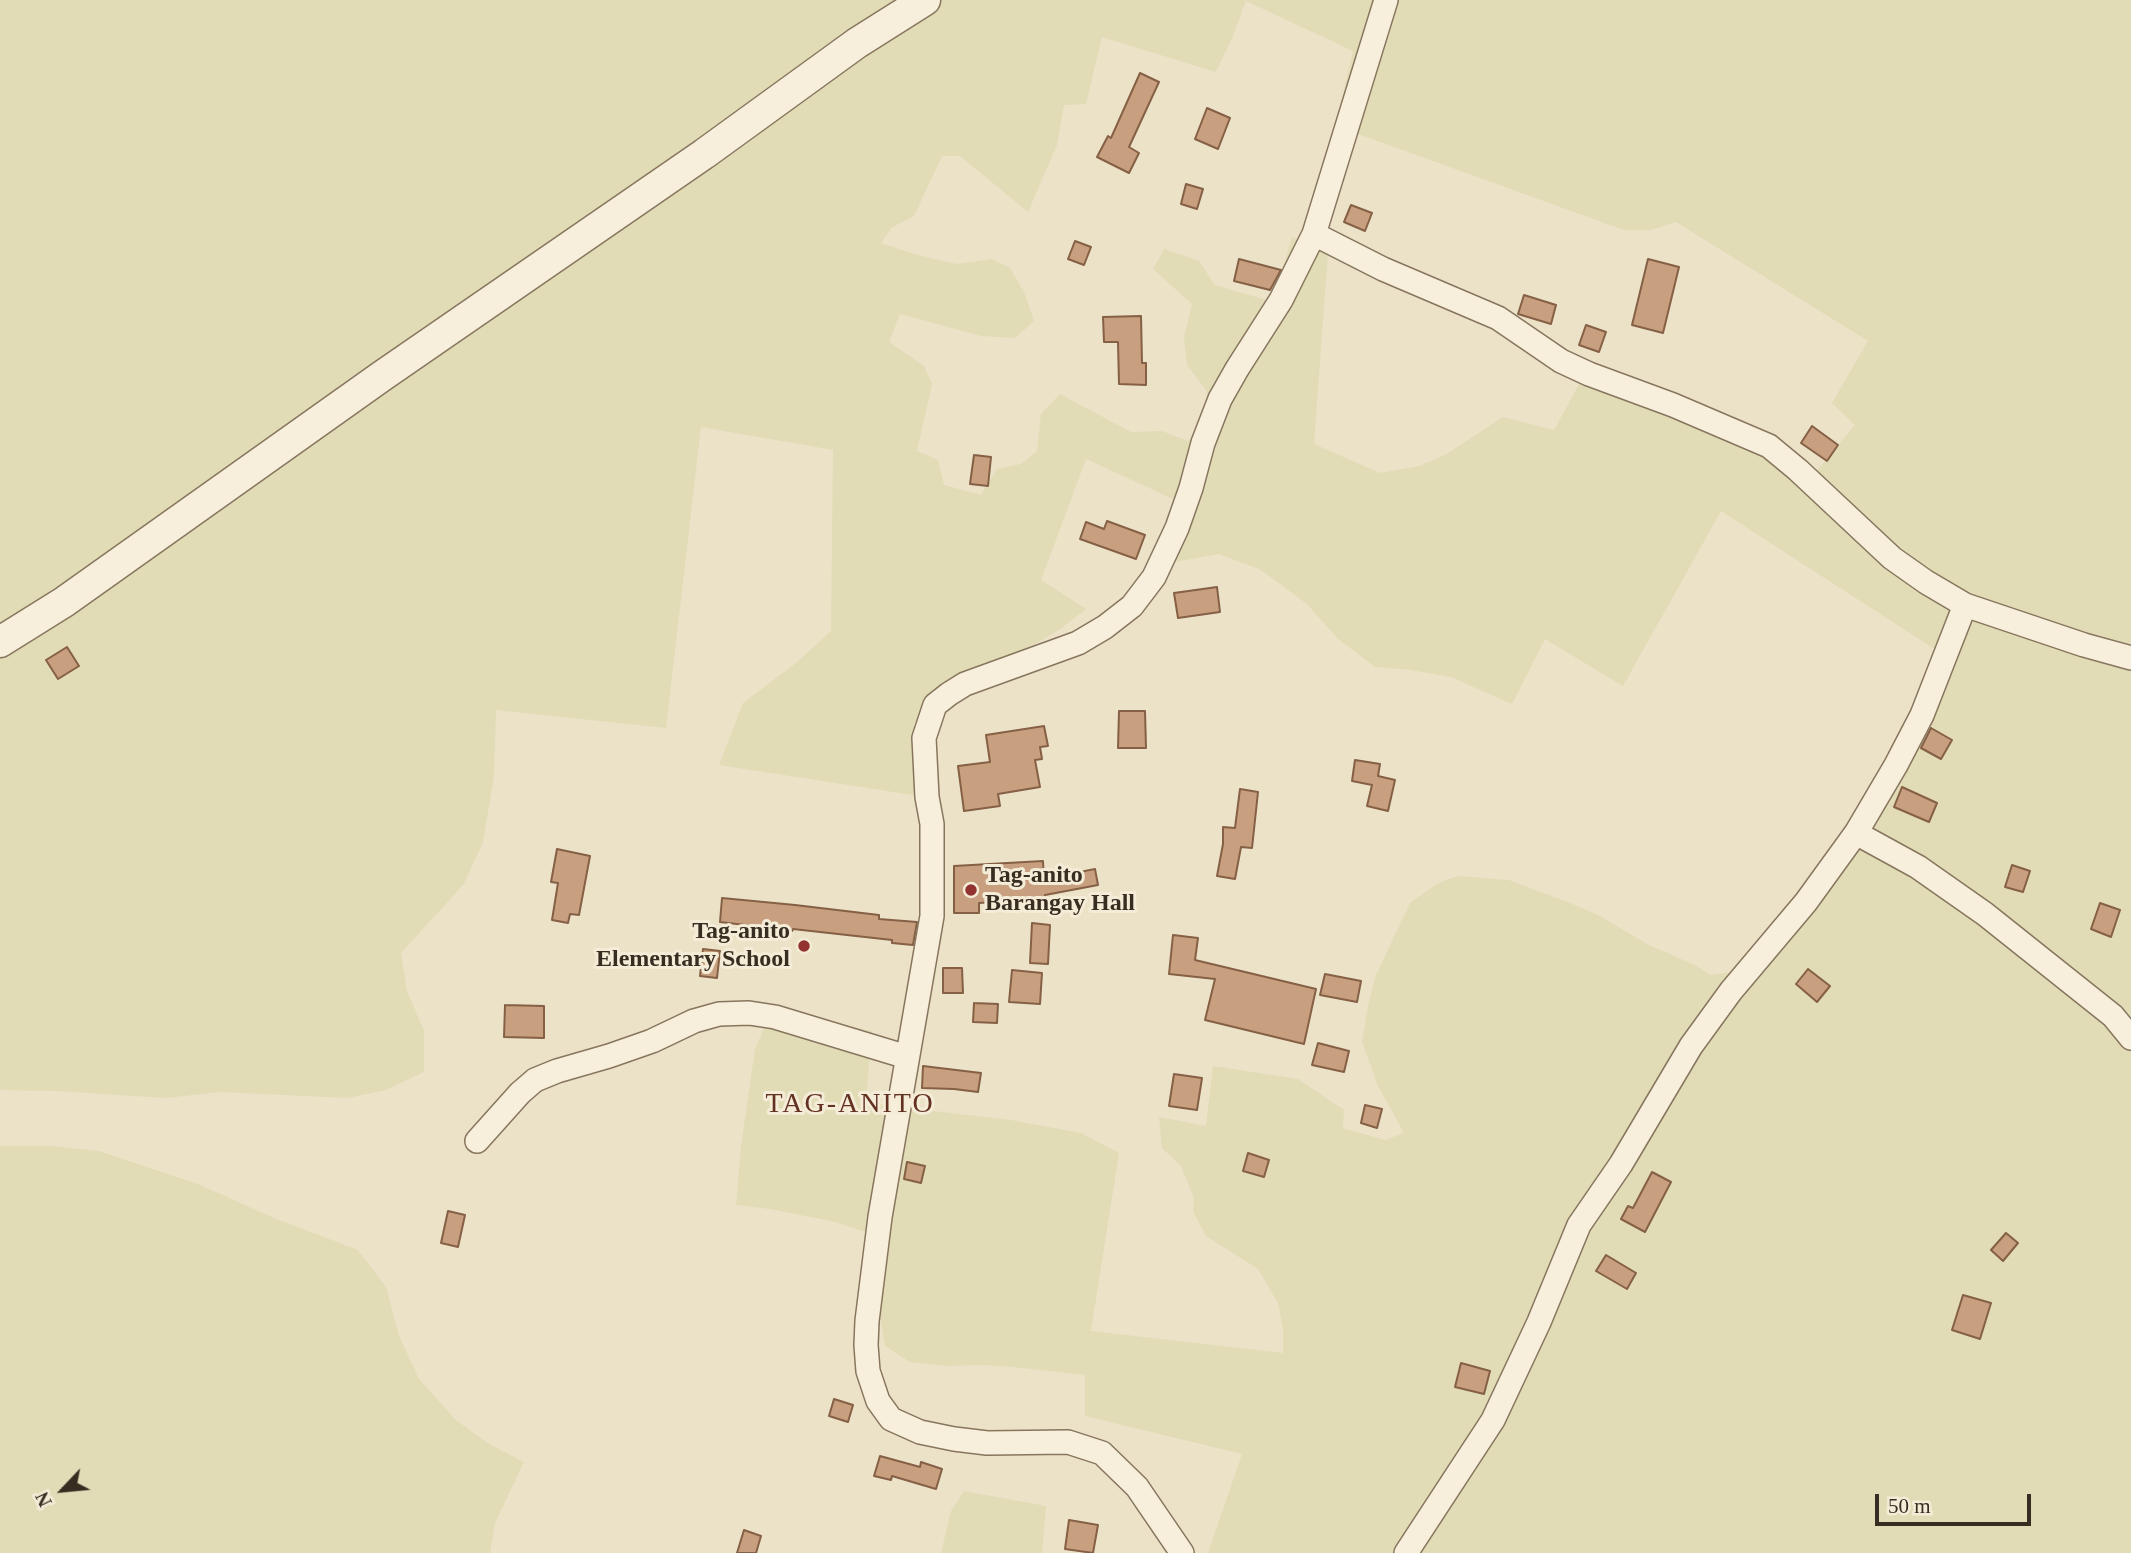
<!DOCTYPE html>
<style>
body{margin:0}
#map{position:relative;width:2131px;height:1553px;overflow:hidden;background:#ece2c8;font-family:"Times New Roman",serif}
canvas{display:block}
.north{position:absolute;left:28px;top:1455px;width:70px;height:70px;-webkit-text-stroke:5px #f4ecd7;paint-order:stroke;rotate:244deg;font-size:19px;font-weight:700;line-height:28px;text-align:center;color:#382d21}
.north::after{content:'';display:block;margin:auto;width:24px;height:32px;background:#382d21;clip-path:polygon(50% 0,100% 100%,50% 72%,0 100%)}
.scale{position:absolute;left:1875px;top:1494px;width:156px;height:32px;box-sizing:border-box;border:4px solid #382d21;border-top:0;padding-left:9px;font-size:21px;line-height:24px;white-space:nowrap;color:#382d21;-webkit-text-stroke:5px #f4ecd7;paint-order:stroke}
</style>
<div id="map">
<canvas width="2131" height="1553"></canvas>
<div class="north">N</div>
<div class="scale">50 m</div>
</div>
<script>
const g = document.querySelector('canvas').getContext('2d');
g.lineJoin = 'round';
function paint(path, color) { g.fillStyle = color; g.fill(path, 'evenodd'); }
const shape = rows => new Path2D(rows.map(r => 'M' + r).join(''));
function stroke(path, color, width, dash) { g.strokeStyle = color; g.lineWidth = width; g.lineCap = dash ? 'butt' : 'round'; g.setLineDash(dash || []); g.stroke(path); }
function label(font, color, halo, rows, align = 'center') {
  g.font = font + ' "Times New Roman",serif'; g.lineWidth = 6; g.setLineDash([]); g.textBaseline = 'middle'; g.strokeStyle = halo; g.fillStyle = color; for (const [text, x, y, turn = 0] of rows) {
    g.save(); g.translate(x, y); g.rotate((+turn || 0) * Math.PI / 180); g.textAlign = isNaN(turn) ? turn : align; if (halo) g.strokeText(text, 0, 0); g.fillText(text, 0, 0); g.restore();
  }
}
paint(shape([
 [0,0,2131,0,2131,1553,1208,1553,1242,1454,1085,1416,1085,1375,1013,1367,981,1365,947,1366,910,1362,885,1346,880,1316,882,1237,831,1221,770,1209,736,1205,741,1146,755,1049,772,1010,872,1031,866,1101,890,1106,1011,1120,1081,1133,1119,1153,1091,1331,1283,1353,1283,1329,1278,1303,1258,1269,1206,1236,1193,1211,1194,1198,1181,1166,1162,1148,1159,1117,1206,1126,1213,1066,1298,1079,1344,1110,1343,1128,1385,1140,1404,1133,1378,1086,1362,1042,1368,1006,1376,975,1410,903,1437,884,1457,876,1509,880,1570,903,1598,915,1649,945,1697,966,1710,975,1739,971,1837,845,1911,716,1939,652,1721,511,1623,686,1545,639,1512,704,1451,677,1411,670,1375,667,1337,638,1307,604,1261,570,1219,554,1158,565,1182,503,1086,459,1041,580,1086,609,1060,629,1024,651,942,689,914,723,919,796,719,765,743,703,796,663,831,631,833,450,701,427,666,728,496,710,494,776,483,842,464,884,401,953,407,991,424,1031,424,1072,386,1090,348,1098,220,1092,166,1098,56,1091,0,1090],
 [1246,1,1353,51,1336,126,1624,230,1651,230,1676,222,1868,341,1832,403,1855,425,1812,477,1584,375,1554,430,1503,417,1445,455,1419,466,1380,473,1314,444,1328,252,1292,237,1273,302,1215,285,1199,261,1164,249,1153,269,1192,304,1184,337,1187,365,1206,390,1211,424,1188,441,1162,431,1131,432,1060,394,1041,414,1037,451,1021,464,997,469,981,495,944,485,938,460,917,451,932,384,924,366,889,342,900,314,981,336,1015,338,1034,321,1025,294,1010,268,992,259,957,264,917,255,881,243,891,228,914,216,942,156,960,156,1028,212,1057,145,1064,105,1086,104,1102,37,1216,72,1232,38],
 [0,1146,51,1146,99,1151,198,1184,274,1218,358,1250,386,1287,399,1336,419,1379,456,1420,489,1444,524,1462,495,1523,490,1553,0,1553],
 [964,1491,1046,1506,1042,1553,941,1553,951,1511]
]), '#e1dbb6');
const building = shape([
 [1140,73,1159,82,1129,147,1139,153,1129,173,1097,157,1108,136,1111,138,1140,73],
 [1207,108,1230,118,1218,149,1195,139,1207,108],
 [1186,184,1203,189,1197,209,1181,204,1186,184],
 [1351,205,1372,213,1365,231,1344,222,1351,205],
 [1075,241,1091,247,1084,265,1068,259,1075,241],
 [1239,259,1281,270,1270,290,1234,281,1239,259],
 [1648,259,1679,267,1663,333,1632,325,1648,259],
 [1524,295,1556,305,1551,324,1518,314,1524,295],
 [1141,316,1142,363,1146,363,1146,385,1119,384,1118,342,1104,342,1103,317,1141,316],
 [1586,325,1606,332,1599,352,1579,345,1586,325],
 [1812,426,1838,445,1827,461,1801,443,1812,426],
 [974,455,991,457,988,486,970,484,974,455],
 [1107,521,1145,535,1136,559,1080,539,1086,522,1104,529,1107,521],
 [1217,587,1220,612,1178,618,1174,593,1217,587],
 [67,647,79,666,58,679,46,660,67,647],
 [1119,711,1145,711,1146,748,1118,748,1119,711],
 [1044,726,1048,746,1040,747,1042,759,1035,760,1040,787,998,794,1000,806,964,811,958,766,990,762,986,735,1044,726],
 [1931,728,1952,740,1941,759,1921,748,1931,728],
 [1355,760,1380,764,1378,776,1395,780,1388,811,1367,806,1372,785,1352,781,1355,760],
 [1902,787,1937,803,1929,822,1894,807,1902,787],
 [1240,789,1258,792,1252,848,1241,847,1235,879,1217,876,1223,844,1223,827,1235,828,1240,789],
 [557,849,590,856,579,915,570,914,568,923,552,920,558,883,551,882,557,849],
 [1043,861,1044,879,1095,869,1098,885,1045,895,1045,899,979,903,979,913,954,913,954,866,1043,861],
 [2012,865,2030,871,2023,892,2005,887,2012,865],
 [722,898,795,905,879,915,879,919,917,922,913,945,892,943,892,940,793,929,792,931,770,929,770,928,720,922,722,898],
 [2100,903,2120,910,2111,937,2091,929,2100,903],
 [1032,923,1050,925,1048,964,1030,963,1032,923],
 [1173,935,1198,938,1195,960,1316,989,1304,1044,1205,1020,1215,979,1169,974,1173,935],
 [703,949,720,951,717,978,700,976,703,949],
 [943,968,962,968,963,993,943,993,943,968],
 [1808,969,1830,986,1817,1002,1796,984,1808,969],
 [1012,970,1042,973,1040,1004,1009,1002,1012,970],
 [1325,974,1361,981,1357,1002,1320,995,1325,974],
 [974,1003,998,1004,997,1023,973,1022,974,1003],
 [505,1005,544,1006,544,1038,504,1037,505,1005],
 [1318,1043,1349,1051,1344,1072,1312,1065,1318,1043],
 [923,1066,981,1073,978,1092,954,1089,922,1088,923,1066],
 [1174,1074,1202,1078,1197,1110,1169,1106,1174,1074],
 [1365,1105,1382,1109,1377,1128,1361,1123,1365,1105],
 [1248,1153,1269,1160,1264,1177,1243,1171,1248,1153],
 [907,1162,925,1166,921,1183,904,1179,907,1162],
 [1652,1172,1671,1182,1645,1232,1621,1219,1628,1206,1633,1208,1652,1172],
 [448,1211,465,1215,458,1247,441,1243,448,1211],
 [2006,1233,2018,1243,2003,1261,1991,1250,2006,1233],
 [1606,1255,1636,1273,1627,1289,1596,1271,1606,1255],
 [1963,1295,1991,1303,1980,1339,1952,1330,1963,1295],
 [1461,1363,1490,1371,1484,1394,1455,1387,1461,1363],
 [834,1399,853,1405,848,1422,829,1416,834,1399],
 [880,1456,920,1467,921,1462,942,1469,936,1489,892,1476,891,1480,874,1476,880,1456],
 [1069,1520,1098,1525,1093,1553,1065,1549,1069,1520],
 [744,1530,761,1536,756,1553,737,1553,744,1530]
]);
paint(building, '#c8a080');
stroke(building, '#856045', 2);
const minor = shape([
 [1314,234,1383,269,1498,318,1561,361,1589,374,1673,405,1769,446,1798,470,1892,558,1926,582,1965,605,2084,645,2131,658],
 [1856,833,1918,867,1985,914,2113,1016,2131,1038],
 [477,1141,520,1093,535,1080,557,1071,609,1056,652,1041,694,1021,719,1014,749,1013,775,1017,907,1057],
 [1182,1553,1137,1487,1102,1453,1068,1442,987,1443,954,1439,920,1432,891,1419,878,1401,868,1371,866,1345,867,1321,880,1217,932,916,932,824,927,797,924,738,935,705,949,694,965,684,1078,643,1105,627,1132,606,1154,577,1177,528,1191,488,1203,443,1220,399,1237,369,1281,300,1314,234,1386,0],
 [1406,1553,1493,1420,1539,1322,1579,1225,1621,1164,1691,1046,1731,991,1806,902,1856,833,1896,765,1922,715,1965,605]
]);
const tertiary = shape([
 [0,642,64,602,382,376,704,154,857,43,925,0]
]);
stroke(minor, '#87755e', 26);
stroke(tertiary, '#87755e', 33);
stroke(minor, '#f7efdb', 23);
stroke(tertiary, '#f7efdb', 30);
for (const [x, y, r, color] of [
 [971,890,7,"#933331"],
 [804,946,7,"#933331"]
]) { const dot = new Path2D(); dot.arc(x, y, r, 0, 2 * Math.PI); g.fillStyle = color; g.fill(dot); stroke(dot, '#f4ecd7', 2.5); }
label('bold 24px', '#382d21', '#f4ecd7', [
 ["Tag-anito",985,876],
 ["Barangay Hall",985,904],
 ["Tag-anito",790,932,"right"],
 ["Elementary School",790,960,"right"]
], 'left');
g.letterSpacing = '2px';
label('28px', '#633122', '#f4ecd7', [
 ["TAG-ANITO",850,1105]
]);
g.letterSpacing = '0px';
</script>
